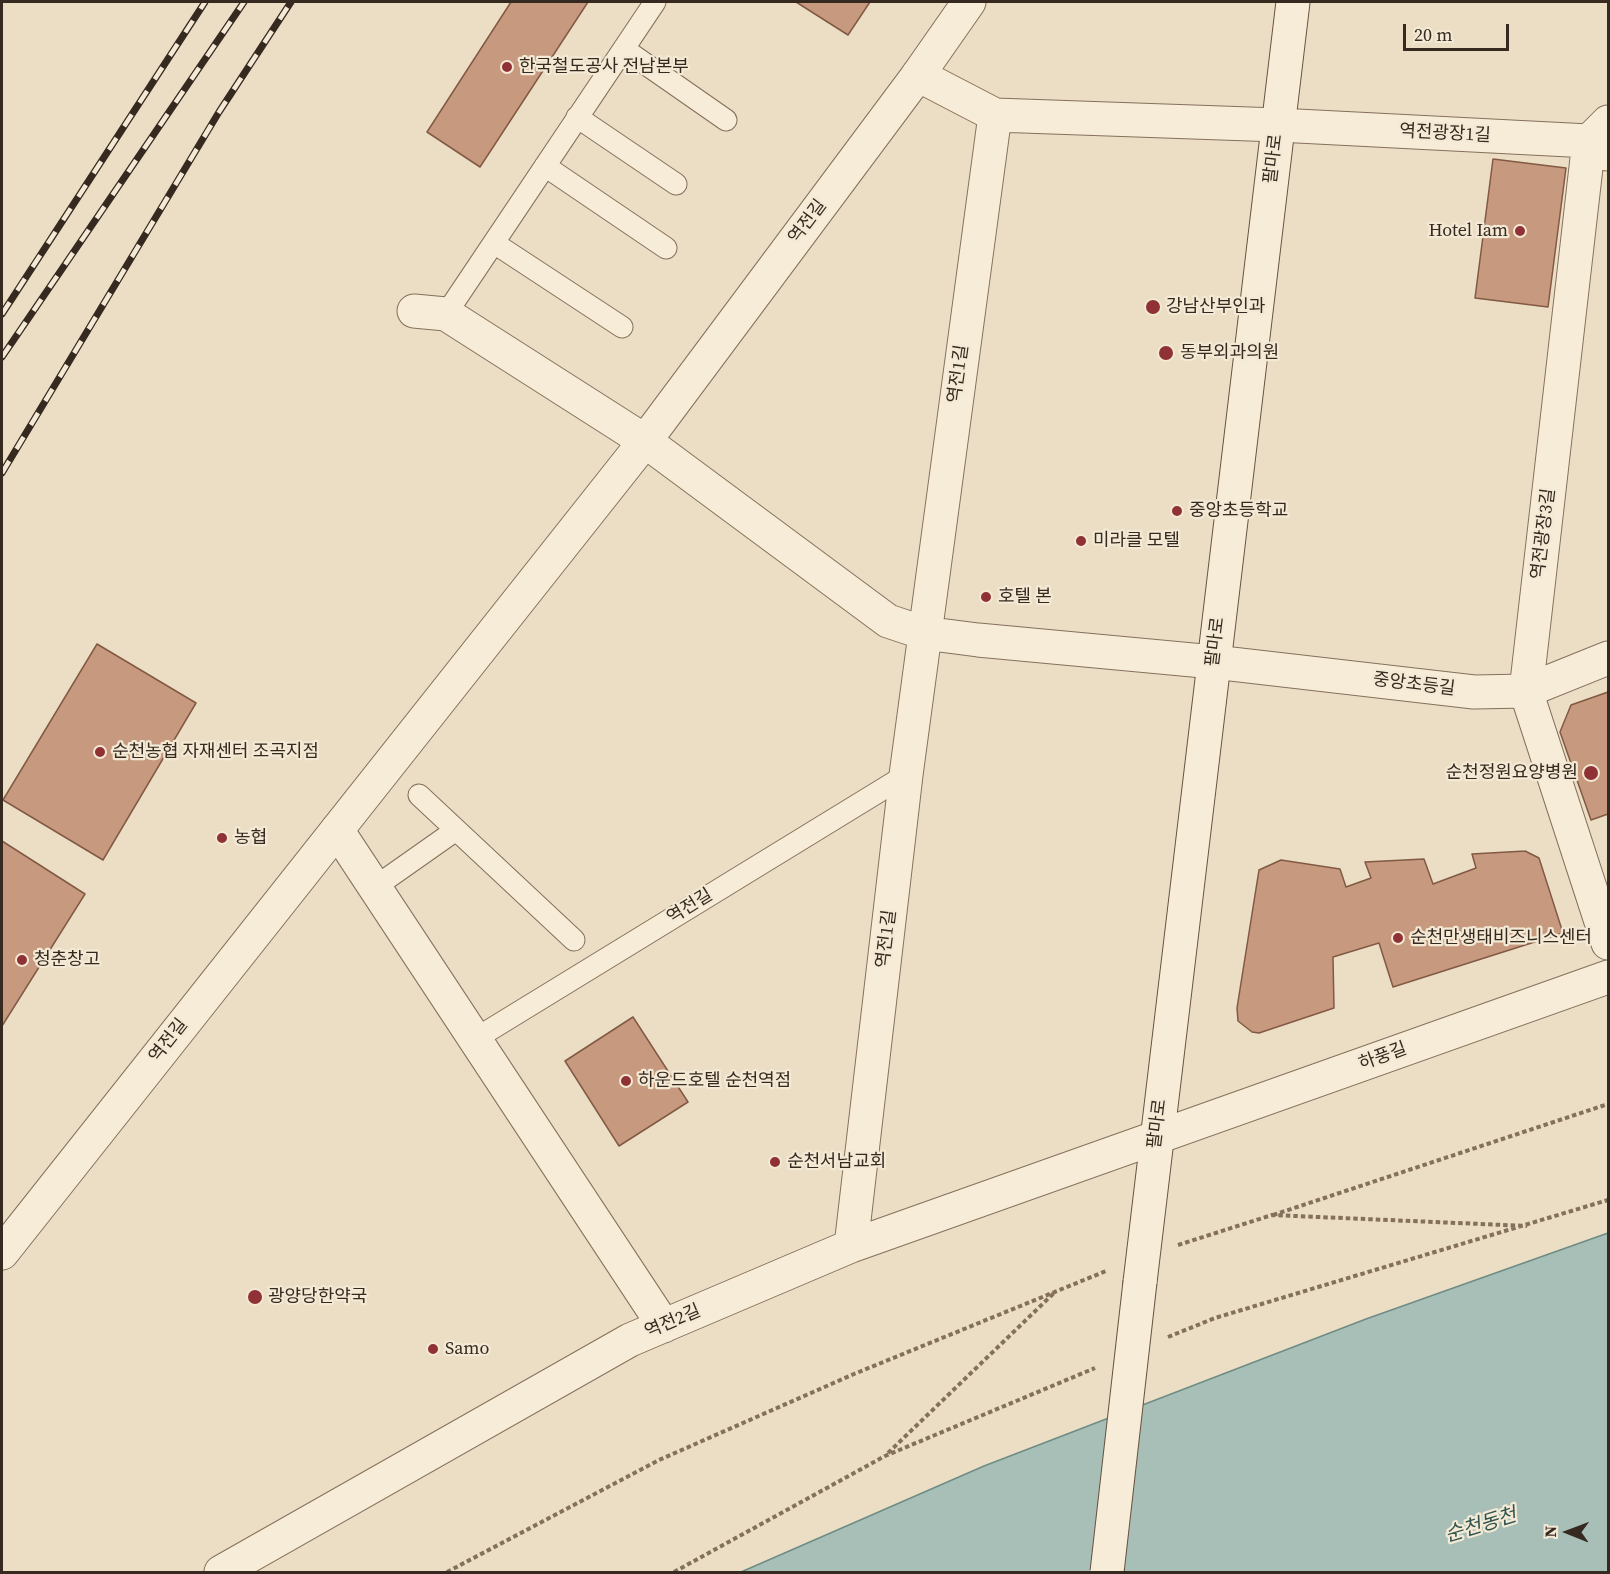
<!DOCTYPE html>
<meta charset="utf-8">
<style>
body{margin:0}
#map{position:relative;width:1610px;height:1574px;overflow:hidden;background:#ebdec5;font-family:"Source Serif 4",serif}
canvas{display:block}
.frame{position:absolute;inset:0;border:3px solid #36291f;pointer-events:none}
.north{position:absolute;left:1538px;top:1502px;width:60px;height:60px;-webkit-text-stroke:4px #f3e9d4;paint-order:stroke;rotate:271deg;font-size:16px;font-weight:700;line-height:24px;text-align:center;color:#36291f}
.north::after{content:'';display:block;margin:auto;width:21px;height:27px;background:#36291f;clip-path:polygon(50% 0,100% 100%,50% 72%,0 100%)}
.scale{position:absolute;left:1403px;top:24px;width:106px;height:27px;box-sizing:border-box;border:3px solid #36291f;border-top:0;padding-left:8px;font-size:18px;line-height:21px;white-space:nowrap;color:#36291f;-webkit-text-stroke:4px #f3e9d4;paint-order:stroke}
</style>
<div id="map">
<canvas width="1610" height="1574"></canvas>
<div class="frame"></div>
<div class="north">N</div>
<div class="scale">20 m</div>
</div>
<script>
const g = document.querySelector('canvas').getContext('2d');
g.lineJoin = 'round';
function paint(path, color) { g.fillStyle = color; g.fill(path, 'evenodd'); }
const shape = rows => new Path2D(rows.map(r => 'M' + r).join(''));
function stroke(path, color, width, dash) { g.strokeStyle = color; g.lineWidth = width; g.lineCap = dash ? 'butt' : 'round'; g.setLineDash(dash || []); g.stroke(path); }
function label(font, color, halo, rows, align = 'center') {
  g.font = font + ' "Source Serif 4","Noto Sans KR",serif'; g.lineWidth = 4.5; g.setLineDash([]); g.textBaseline = 'middle'; g.strokeStyle = halo; g.fillStyle = color; for (const [text, x, y, turn = 0] of rows) {
    g.save(); g.translate(x, y); g.rotate((+turn || 0) * Math.PI / 180); g.textAlign = isNaN(turn) ? turn : align; if (halo) g.strokeText(text, 0, 0); g.fillText(text, 0, 0); g.restore();
  }
}
const water = shape([
 [1608,1233,1608,1572,741,1572,984,1466,1366,1319,1608,1233]
]);
paint(water, '#a7bfb7');
stroke(water, '#6e8c84', 1.5);
const building = shape([
 [511,2,588,2,480,167,427,132,511,2],
 [796,2,870,2,848,35,796,2],
 [1493,159,1566,168,1548,307,1475,298,1493,159],
 [97,644,196,703,103,860,3,800,97,644],
 [1608,692,1608,814,1591,820,1560,732,1571,705,1608,692],
 [2,841,85,894,2,1026,2,841],
 [1525,851,1539,858,1563,933,1393,987,1379,943,1333,957,1334,1008,1259,1033,1252,1032,1238,1021,1237,1008,1259,870,1281,860,1340,869,1346,887,1371,878,1365,862,1424,859,1433,884,1476,868,1472,854,1525,851],
 [633,1017,688,1102,619,1146,565,1061,633,1017]
]);
paint(building, '#c7997e');
stroke(building, '#825a44', 1.5);
const service = shape([
 [624,49,726,120],
 [577,117,676,184],
 [545,166,666,248],
 [494,243,622,327],
 [446,314,655,2],
 [419,795,574,940],
 [375,887,456,830],
 [475,1039,906,775]
]);
const minor = shape([
 [995,115,1278,125,1589,141,1607,154],
 [1608,122,1589,141,1526,691,1608,943],
 [414,311,446,314,645,441,888,621,924,633,978,640,1214,662],
 [337,830,664,1326],
 [851,1246,906,775,995,115,918,75],
 [221,1572,630,1340,851,1246,1608,977]
]);
const tertiary = shape([
 [1214,662,1474,692,1526,691,1608,658],
 [2,1253,645,441,918,75,969,2]
]);
const secondary = shape([
 [1140,1282,1293,2]
]);
stroke(service, '#85705c', 23);
stroke(minor, '#85705c', 35);
stroke(tertiary, '#85705c', 35);
stroke(secondary, '#675240', 35);
stroke(shape([
 [1273,1215,1608,1104],
 [1178,1245,1272,1215,1527,1226],
 [1168,1337,1215,1318,1608,1200],
 [888,1453,1055,1292],
 [447,1572,659,1460,854,1374,1106,1271],
 [674,1572,885,1456,1095,1368]
]), '#85705c', 4, [4.5, 3]);
stroke(service, '#f6ecd8', 21);
stroke(minor, '#f6ecd8', 33);
stroke(tertiary, '#f6ecd8', 33);
stroke(secondary, '#f6ecd8', 33);
const rail = shape([
 [2,314,205,2],
 [2,357,244,2],
 [2,473,219,112,291,2]
]);
stroke(rail, '#36291f', 7);
stroke(rail, '#f3e9d4', 4.5, [14]);
const secondaryBridge = shape([
 [1107,1572,1140,1282]
]);
stroke(secondaryBridge, '#675240', 35, []);
stroke(secondaryBridge, '#f6ecd8', 33);
for (const [x, y, r, color] of [
 [507,67,6,"#903135"],
 [1520,231,6,"#903135"],
 [1153,307,8,"#903135"],
 [1166,353,8,"#903135"],
 [1177,511,6,"#903135"],
 [1081,541,6,"#903135"],
 [986,597,6,"#903135"],
 [100,752,6,"#903135"],
 [1591,773,8,"#903135"],
 [222,838,6,"#903135"],
 [1398,938,6,"#903135"],
 [22,960,6,"#903135"],
 [626,1081,6,"#903135"],
 [775,1162,6,"#903135"],
 [255,1297,8,"#903135"],
 [433,1349,6,"#903135"]
]) { const dot = new Path2D(); dot.arc(x, y, r, 0, 2 * Math.PI); g.fillStyle = color; g.fill(dot); stroke(dot, '#f3e9d4', 2); }
label('18px', '#36291f', '#f3e9d4', [
 ["한국철도공사 전남본부",519,67],
 ["Hotel Iam",1508,231,"right"],
 ["강남산부인과",1166,307],
 ["동부외과의원",1180,353],
 ["중앙초등학교",1189,511],
 ["미라클 모텔",1093,541],
 ["호텔 본",998,597],
 ["순천농협 자재센터 조곡지점",112,752],
 ["순천정원요양병원",1578,773,"right"],
 ["농협",234,838],
 ["순천만생태비즈니스센터",1410,938],
 ["청춘창고",34,960],
 ["하운드호텔 순천역점",638,1081],
 ["순천서남교회",787,1162],
 ["광양당한약국",268,1297],
 ["Samo",445,1349]
], 'left');
label('18px', '#36291f', '#f3e9d4', [
 ["역전광장1길",1445,134,3],
 ["팔마로",1274,159,-83],
 ["역전길",808,222,-53],
 ["역전1길",959,374,-82],
 ["역전광장3길",1544,534,-83],
 ["팔마로",1216,642,-83],
 ["중앙초등길",1414,685,7],
 ["역전길",690,907,-32],
 ["역전1길",887,939,-83],
 ["역전길",169,1041,-52],
 ["하풍길",1383,1057,-20],
 ["팔마로",1158,1124,-83],
 ["역전2길",673,1322,-23]
]);
label('italic 20px', '#305551', '#f3e9d4', [
 ["순천동천",1481,1526,-17]
]);
</script>
